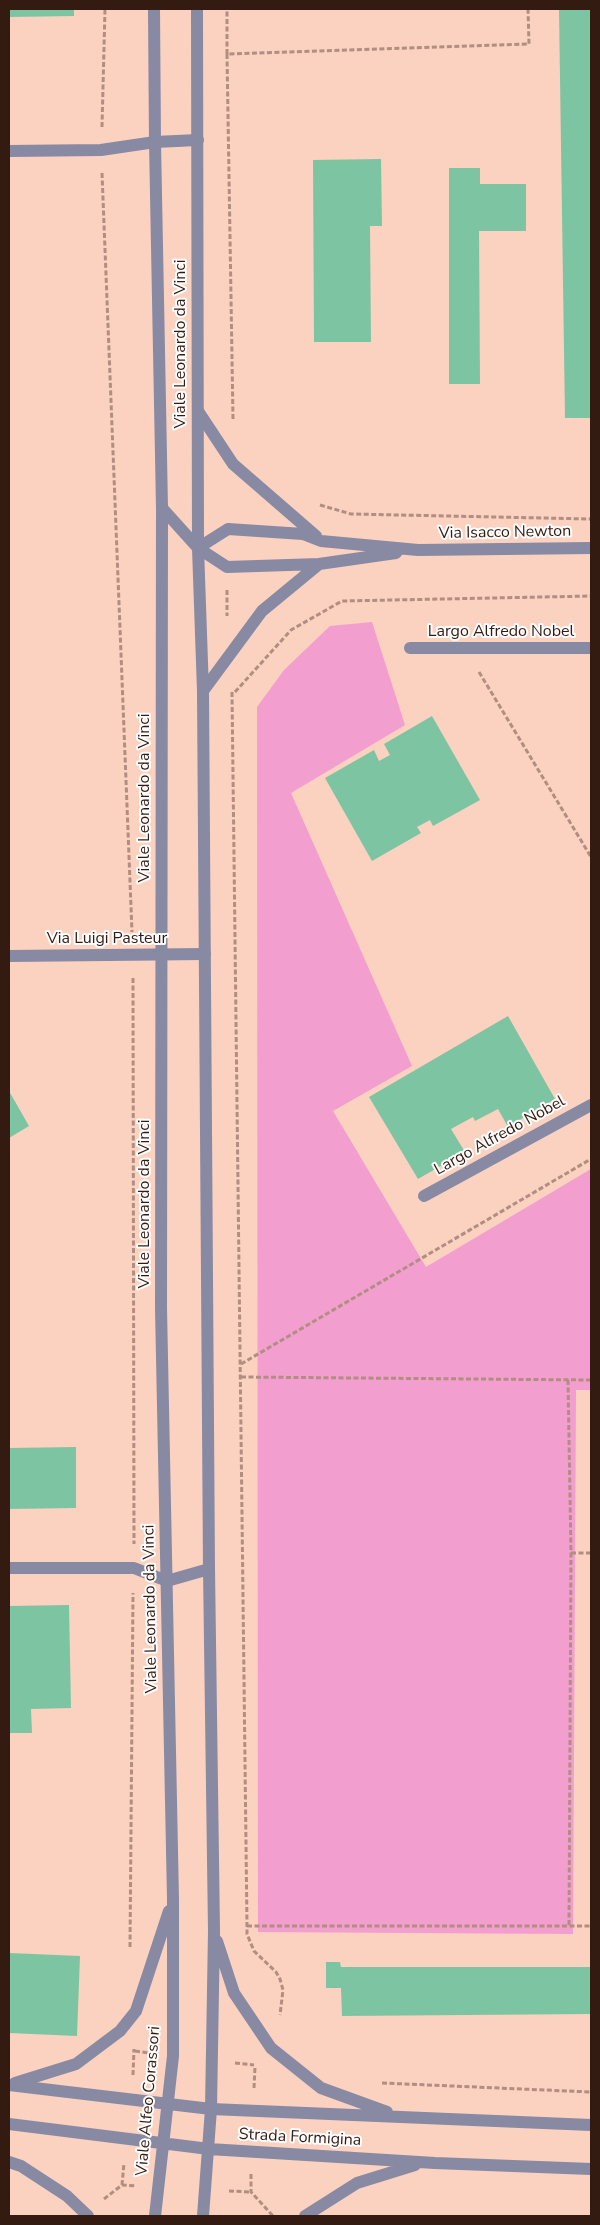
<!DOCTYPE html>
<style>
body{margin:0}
#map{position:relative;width:600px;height:2225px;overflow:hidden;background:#fbd1c0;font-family:"Nunito Sans",sans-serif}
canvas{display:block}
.frame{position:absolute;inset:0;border:10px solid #341b11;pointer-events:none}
</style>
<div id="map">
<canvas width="600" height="2225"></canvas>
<div class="frame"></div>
</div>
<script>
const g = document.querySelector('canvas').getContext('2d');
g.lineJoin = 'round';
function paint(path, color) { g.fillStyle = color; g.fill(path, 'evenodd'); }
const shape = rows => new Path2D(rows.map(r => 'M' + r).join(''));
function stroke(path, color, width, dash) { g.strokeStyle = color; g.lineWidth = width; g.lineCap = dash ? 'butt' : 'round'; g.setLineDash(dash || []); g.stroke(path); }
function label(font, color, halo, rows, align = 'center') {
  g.font = font + ' "Nunito Sans",sans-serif'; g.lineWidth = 4; g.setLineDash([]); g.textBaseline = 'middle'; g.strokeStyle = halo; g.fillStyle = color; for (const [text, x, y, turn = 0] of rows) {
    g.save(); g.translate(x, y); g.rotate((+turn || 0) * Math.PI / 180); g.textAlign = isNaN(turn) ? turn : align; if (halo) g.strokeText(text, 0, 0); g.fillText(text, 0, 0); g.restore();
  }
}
paint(shape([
 [372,622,405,725,291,793,412,1066,333,1111,426,1267,591,1169,591,1390,576,1390,573,1934,258,1932,257,707,284,670,330,626]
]), '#f29ecf');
paint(shape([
 [9,9,74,9,74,16,9,17],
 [559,9,591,9,591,418,565,418],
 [381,159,382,226,370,226,371,342,314,342,313,160],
 [449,168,480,168,480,184,526,184,526,231,479,231,480,384,449,384],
 [432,716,480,800,433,826,430,820,417,827,421,833,372,861,325,778,374,750,379,761,390,755,384,744],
 [508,1016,555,1099,508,1127,498,1109,475,1121,473,1117,451,1129,465,1152,418,1179,369,1097],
 [9,1091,29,1126,9,1138],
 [76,1447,76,1508,9,1509,9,1448],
 [69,1605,71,1708,31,1709,32,1733,9,1733,9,1606],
 [9,1953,80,1956,77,2036,9,2033],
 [326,1962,340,1962,341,1967,591,1967,591,2014,342,2016,341,1988,326,1988]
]), '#7dc4a3');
stroke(shape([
 [227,54,227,9],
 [102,127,105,9],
 [102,173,132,932],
 [233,419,227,54,529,44,528,9],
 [320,505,351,514,591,519],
 [227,590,227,616],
 [479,672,591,857],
 [232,692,247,1926,247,1934,254,1951,276,1972,280,1979,283,1990,280,2015],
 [235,692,291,630,342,601,591,596],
 [133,978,134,1544],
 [241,1364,591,1159],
 [241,1377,591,1380],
 [568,1380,571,1553,569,1926],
 [571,1553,591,1553],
 [247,1926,591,1926],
 [130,1947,133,1593],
 [135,2051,150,2053],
 [235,2063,254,2065],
 [133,2075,134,2049],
 [382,2083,591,2092],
 [254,2088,255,2067],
 [251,2174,251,2192,273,2216],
 [122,2185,124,2163],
 [229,2191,251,2192],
 [104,2199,122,2185,136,2186]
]), '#b28e80', 3, [5, 2.5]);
stroke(shape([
 [9,151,101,150,155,142,198,140],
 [198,411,233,464,316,536],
 [162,508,198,548,227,567,319,564,396,553],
 [198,548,228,529,303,534,321,541,418,550,591,548],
 [410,648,591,648],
 [203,691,262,611,319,564],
 [9,956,205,954],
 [424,1196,591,1105],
 [9,1568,134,1568,167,1581,209,1569]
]), '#8889a3', 12);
stroke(shape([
 [154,9,155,142,162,508,161,1308,173,1899,173,2056,155,2216],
 [197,9,198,548,203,691,209,1569,214,1931,211,2109,203,2216],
 [217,1941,234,1993,271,2048,321,2088,387,2112],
 [15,2083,76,2064,120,2031,136,2011,169,1911],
 [9,2085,211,2109,591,2125],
 [9,2124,209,2149,435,2163,591,2169],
 [9,2162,21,2166,67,2196,88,2216],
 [305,2216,357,2183,415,2165]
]), '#8889a3', 12);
label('16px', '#341b11', '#fdfdfd', [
 ["Viale Leonardo da Vinci",181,344,-90],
 ["Via Isacco Newton",505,533,-1],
 ["Largo Alfredo Nobel",501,632],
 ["Viale Leonardo da Vinci",145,798,-90],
 ["Via Luigi Pasteur",107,939],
 ["Largo Alfredo Nobel",500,1136,-29],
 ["Viale Leonardo da Vinci",145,1204,-90],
 ["Viale Leonardo da Vinci",151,1609,-91],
 ["Viale Alfeo Corassori",149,2101,-85],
 ["Strada Formigina",300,2138,3]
]);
</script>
